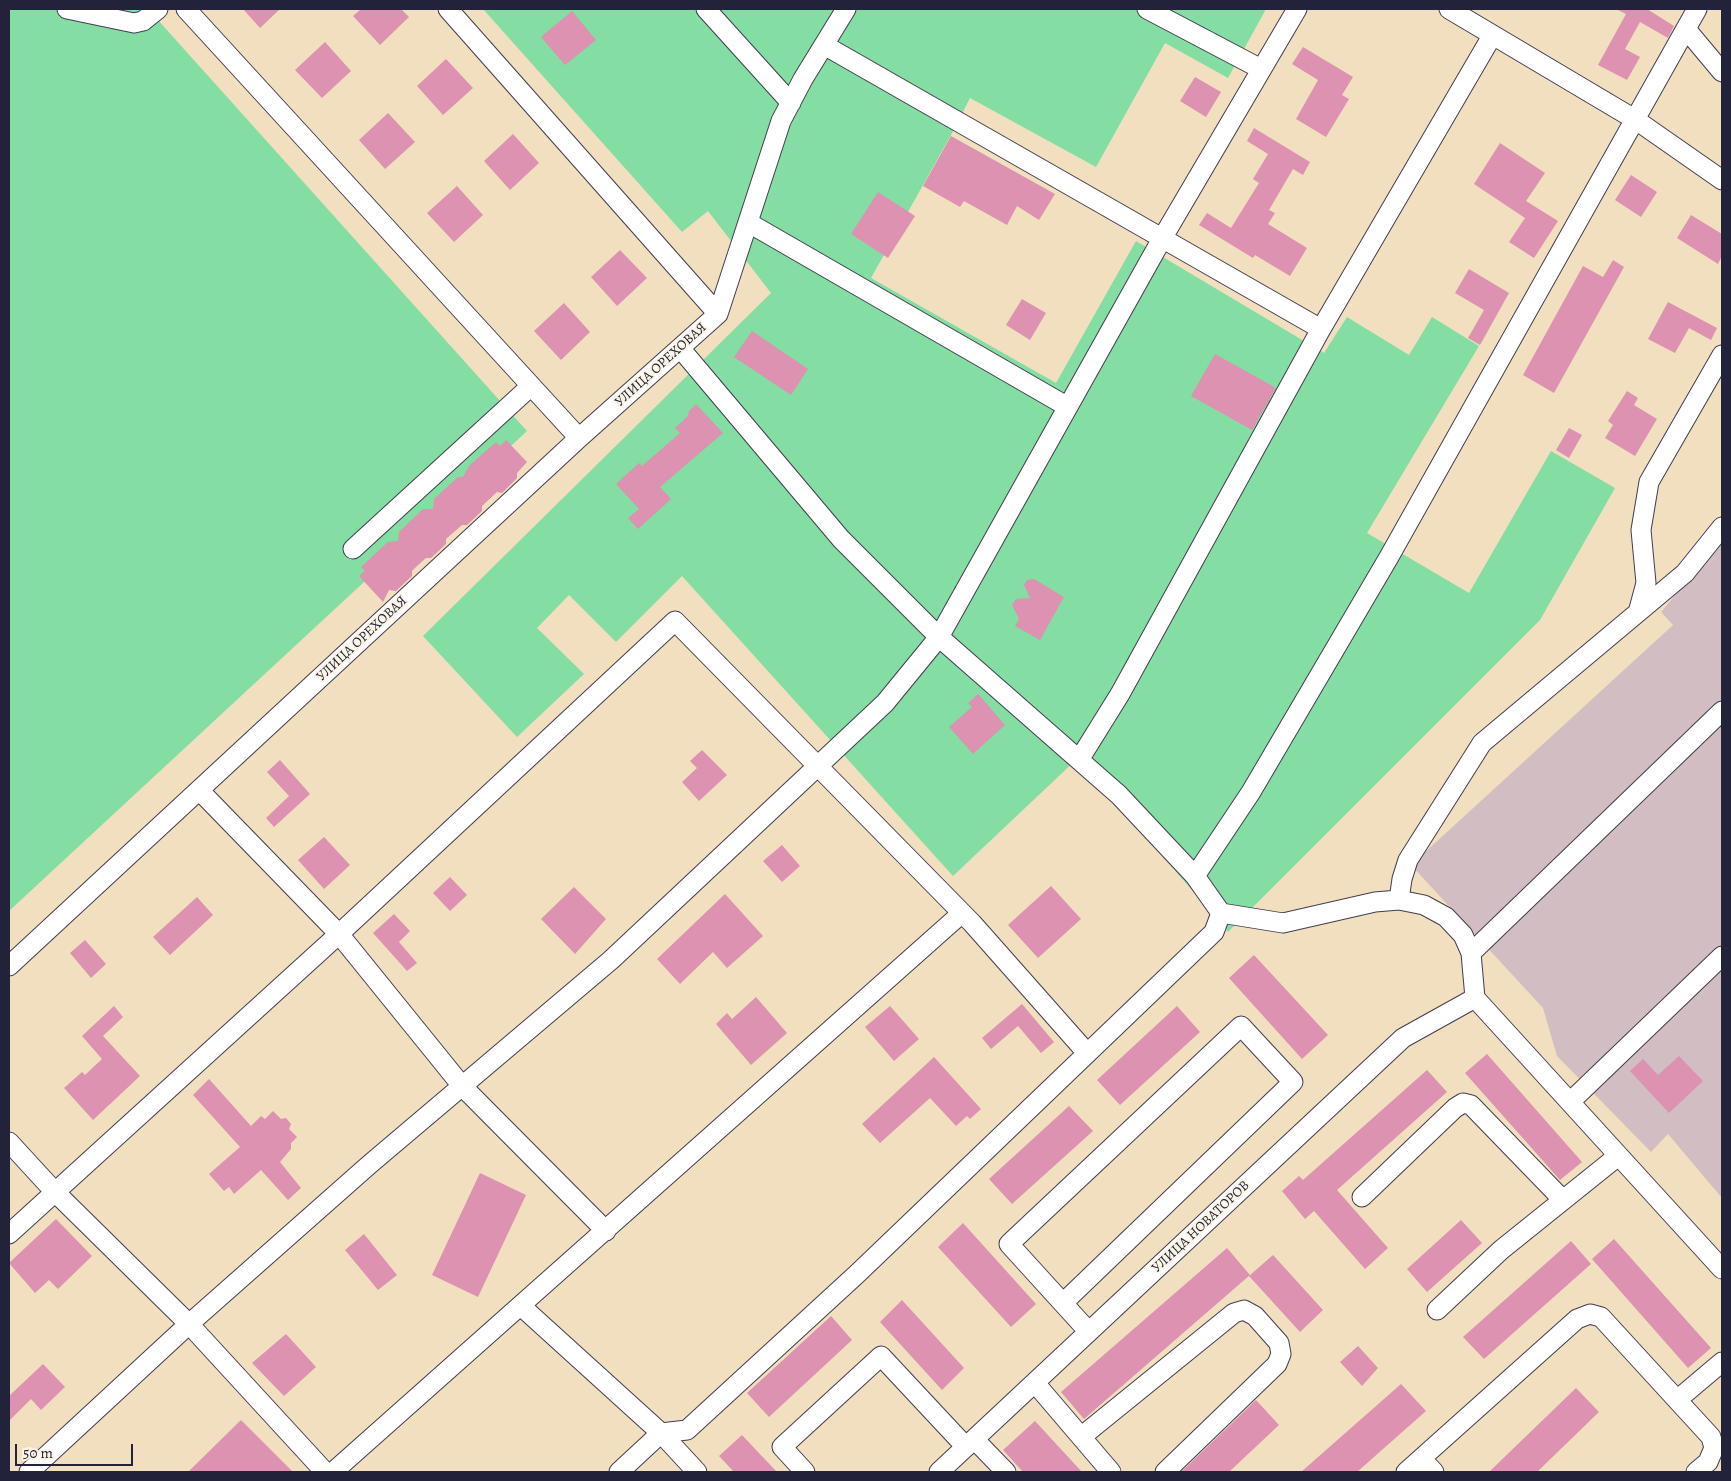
<!DOCTYPE html>
<meta charset="utf-8">
<style>
body{margin:0}
#map{position:relative;width:1731px;height:1481px;overflow:hidden;background:#f1dfbf;font-family:Alegreya,serif}
canvas{display:block}
.frame{position:absolute;inset:0;border:10px solid #22223b;pointer-events:none}
.scale{position:absolute;left:15px;top:1444px;width:118px;height:22px;box-sizing:border-box;border:2px solid #22223b;border-top:0;padding-left:6px;font-size:15px;line-height:18px;white-space:nowrap;color:#22223b;-webkit-text-stroke:4px #fcf5e5;paint-order:stroke}
</style>
<div id="map">
<canvas width="1731" height="1481"></canvas>
<div class="frame"></div>
<div class="scale">50 m</div>
</div>
<script>
const g = document.querySelector('canvas').getContext('2d');
g.lineJoin = 'round';
function paint(path, color) { g.fillStyle = color; g.fill(path, 'evenodd'); }
const shape = rows => new Path2D(rows.map(r => 'M' + r).join(''));
function stroke(path, color, width, dash) { g.strokeStyle = color; g.lineWidth = width; g.lineCap = dash ? 'butt' : 'round'; g.setLineDash(dash || []); g.stroke(path); }
function label(font, color, halo, rows, align = 'center') {
  g.font = font + ' Alegreya,serif'; g.lineWidth = 4; g.setLineDash([]); g.textBaseline = 'middle'; g.strokeStyle = halo; g.fillStyle = color; for (const [text, x, y, turn = 0] of rows) {
    g.save(); g.translate(x, y); g.rotate((+turn || 0) * Math.PI / 180); g.textAlign = isNaN(turn) ? turn : align; if (halo) g.strokeText(text, 0, 0); g.fillText(text, 0, 0); g.restore();
  }
}
paint(shape([
 [1722,539,1722,1198,1668,1134,1651,1152,1557,1056,1543,1008,1411,865,1673,625,1661,612]
]), '#d2bec2');
paint(shape([
 [9,9,148,9,527,431,9,911],
 [483,9,1266,9,1228,78,1165,43,1096,167,970,98,951,135,871,278,1056,383,1136,241,1324,353,1347,317,1409,355,1432,317,1479,346,1367,533,1469,593,1551,451,1615,488,1540,620,1228,932,1078,758,953,876,682,576,616,642,569,595,537,628,584,674,517,737,423,636,771,293,708,211,682,232]
]), '#84dda3');
paint(shape([
 [243,9,280,9,260,28],
 [361,9,401,9,409,17,380,45,353,16],
 [1616,9,1647,9,1674,26,1668,38,1640,22,1625,49,1640,57,1627,80,1598,65,1626,14],
 [572,11,596,40,565,65,541,37],
 [325,42,351,71,322,98,295,70],
 [1303,47,1353,77,1342,95,1349,99,1326,137,1296,119,1318,80,1292,64],
 [446,59,473,88,443,115,417,86],
 [1195,77,1221,92,1206,117,1180,101],
 [388,113,415,142,385,169,359,140],
 [1254,128,1310,162,1303,175,1293,169,1269,210,1275,213,1268,224,1307,248,1290,276,1255,255,1253,258,1199,225,1207,213,1231,228,1259,183,1253,179,1268,154,1247,141],
 [513,134,539,163,510,190,484,161],
 [951,136,1055,194,1039,220,1017,206,1007,225,964,201,960,207,923,186],
 [1500,143,1545,173,1526,201,1558,221,1534,258,1509,242,1525,218,1474,184],
 [1631,175,1657,192,1641,217,1615,200],
 [457,186,483,215,454,242,427,213],
 [878,192,915,216,888,258,851,234],
 [1691,215,1722,234,1722,256,1718,264,1677,238],
 [620,250,647,278,617,306,591,277],
 [1613,260,1624,267,1554,393,1523,375,1583,266,1603,277],
 [1469,269,1509,293,1480,345,1468,338,1484,310,1455,293],
 [1022,299,1046,313,1030,340,1006,325],
 [1668,302,1717,328,1711,340,1689,328,1675,353,1648,339],
 [564,303,590,332,561,360,534,331],
 [752,331,808,369,791,395,734,357],
 [1215,354,1276,388,1252,430,1191,396],
 [1627,391,1638,398,1634,405,1657,419,1635,456,1605,438,1613,425,1608,421],
 [696,404,723,433,660,487,671,499,638,529,628,518,639,509,616,484,639,463,642,466,680,433,675,428,688,416,689,411],
 [1569,428,1582,435,1569,458,1556,450],
 [506,440,527,462,517,473,517,478,502,493,497,492,482,506,482,511,467,525,462,525,446,539,446,544,431,558,426,558,416,567,412,571,412,576,396,591,389,590,383,602,359,576,365,571,361,567,388,542,398,541,399,532,423,509,433,509,434,499,458,477,463,477,469,466,496,442,500,446],
 [1034,579,1064,597,1040,640,1015,626,1019,619,1012,605,1016,599,1030,598,1024,585,1027,580],
 [978,694,1005,725,973,754,949,727,972,707,968,703],
 [702,750,727,775,699,801,682,782,697,768,690,761],
 [280,760,310,794,274,827,266,818,289,796,267,772],
 [324,837,350,865,324,889,298,860],
 [782,845,800,866,782,882,763,861],
 [450,877,467,895,450,911,433,893],
 [1051,886,1081,919,1038,958,1008,925],
 [574,887,606,919,575,954,541,919],
 [725,894,763,936,727,968,713,952,680,984,657,959],
 [197,897,213,915,170,955,153,937],
 [394,914,410,931,399,942,417,963,407,971,373,933],
 [85,940,106,964,91,978,70,953],
 [1254,955,1328,1035,1302,1059,1229,978],
 [756,997,787,1033,751,1065,716,1024,727,1013,732,1019],
 [1022,1004,1054,1042,1041,1053,1018,1026,991,1049,982,1038],
 [114,1006,123,1017,103,1036,140,1076,93,1120,64,1088,82,1072,85,1075,102,1059,82,1036],
 [890,1006,919,1039,894,1061,865,1027],
 [1177,1006,1200,1032,1120,1105,1097,1080],
 [1487,1054,1582,1162,1560,1180,1465,1073],
 [1679,1056,1703,1081,1669,1113,1630,1071,1643,1059,1658,1075],
 [934,1057,981,1109,970,1119,967,1116,956,1126,930,1098,880,1143,862,1124],
 [1427,1070,1447,1092,1337,1190,1388,1248,1365,1269,1314,1211,1305,1219,1282,1191,1299,1176,1303,1180],
 [209,1079,251,1126,261,1116,265,1119,273,1111,281,1119,286,1118,291,1124,289,1129,297,1137,291,1143,291,1149,280,1162,301,1188,288,1200,261,1170,234,1194,229,1187,224,1191,209,1174,240,1147,193,1095],
 [1069,1106,1093,1131,1012,1204,989,1179],
 [480,1173,526,1195,478,1297,432,1275],
 [56,1219,92,1256,58,1289,49,1280,35,1293,9,1263],
 [1461,1220,1482,1243,1427,1292,1407,1269],
 [963,1223,1036,1304,1011,1327,938,1247],
 [364,1234,397,1275,378,1290,345,1250],
 [1614,1239,1711,1348,1688,1368,1592,1259],
 [1571,1241,1591,1264,1484,1359,1463,1337],
 [1227,1248,1250,1275,1084,1419,1061,1392],
 [1273,1255,1323,1310,1300,1332,1249,1276],
 [902,1300,964,1368,942,1390,880,1322],
 [831,1316,852,1340,769,1417,747,1393],
 [286,1334,316,1367,284,1396,252,1363],
 [1358,1346,1378,1368,1362,1386,1340,1362],
 [43,1364,65,1387,41,1410,31,1399,9,1421,9,1396],
 [1401,1384,1426,1411,1357,1472,1301,1472],
 [1576,1388,1599,1412,1537,1472,1489,1472],
 [1256,1400,1279,1425,1229,1472,1181,1472],
 [241,1420,293,1472,188,1472],
 [1035,1421,1082,1472,1023,1472,1003,1450],
 [742,1435,757,1451,777,1472,734,1472,719,1456]
]), '#dc92b0');
const minor = shape([
 [67,9,134,23,143,21,158,9],
 [186,9,579,438],
 [448,9,718,314],
 [706,9,791,103],
 [1147,9,1261,69],
 [1449,9,1636,120,1722,180],
 [1686,29,1722,72],
 [824,45,1321,329],
 [749,223,1068,407],
 [680,348,841,539,939,637,1119,795,1195,876,1221,913,1283,923,1375,902,1399,900,1424,905,1446,917,1463,935,1471,953,1475,998,1722,1269],
 [353,549,531,386],
 [1639,609,1646,583,1641,530,1649,482,1722,355],
 [1079,760,1120,694,1321,329,1492,36],
 [199,790,339,934,462,1086,606,1231],
 [1195,876,1251,792,1389,557,1697,9],
 [1399,900,1402,879,1408,860,1482,743,1685,573,1722,527],
 [1471,953,1722,711],
 [9,966,579,438,718,314,781,121,803,79,846,9],
 [1570,1102,1722,956],
 [9,1142,54,1191,189,1324,325,1472],
 [1362,1197,1455,1108,1463,1103,1471,1105,1563,1200],
 [9,1234,339,934,675,621,972,923,1087,1053],
 [1063,1303,1293,1082,1241,1026,1009,1244,1089,1332],
 [521,1306,661,1433,697,1472],
 [1437,1310,1501,1250,1618,1156],
 [1035,1383,1111,1472],
 [1677,1400,1722,1362],
 [1081,1437,1234,1313,1244,1310,1255,1316,1279,1343,1281,1354,1277,1364,1165,1472],
 [974,1439,1006,1472],
 [1422,1459,1434,1472],
 [29,1472,189,1324,370,1164,611,960,885,703,939,637,1163,237,1297,9],
 [333,1472,962,913],
 [619,1472,661,1433,687,1430,857,1274,1214,932,1221,913],
 [805,1472,782,1447,881,1356,966,1447],
 [939,1472,1403,1038,1475,998],
 [1406,1472,1577,1319,1590,1314,1601,1317,1711,1437,1714,1448,1708,1462,1696,1472]
]);
stroke(minor, '#413e4f', 21);
stroke(minor, '#fff', 19);
label('14px', '#22223b', '#fcf5e5', [
 ["УЛИЦА ОРЕХОВАЯ",661,365,-42],
 ["УЛИЦА ОРЕХОВАЯ",362,639,-43],
 ["УЛИЦА НОВАТОРОВ",1201,1227,-43]
]);
</script>
